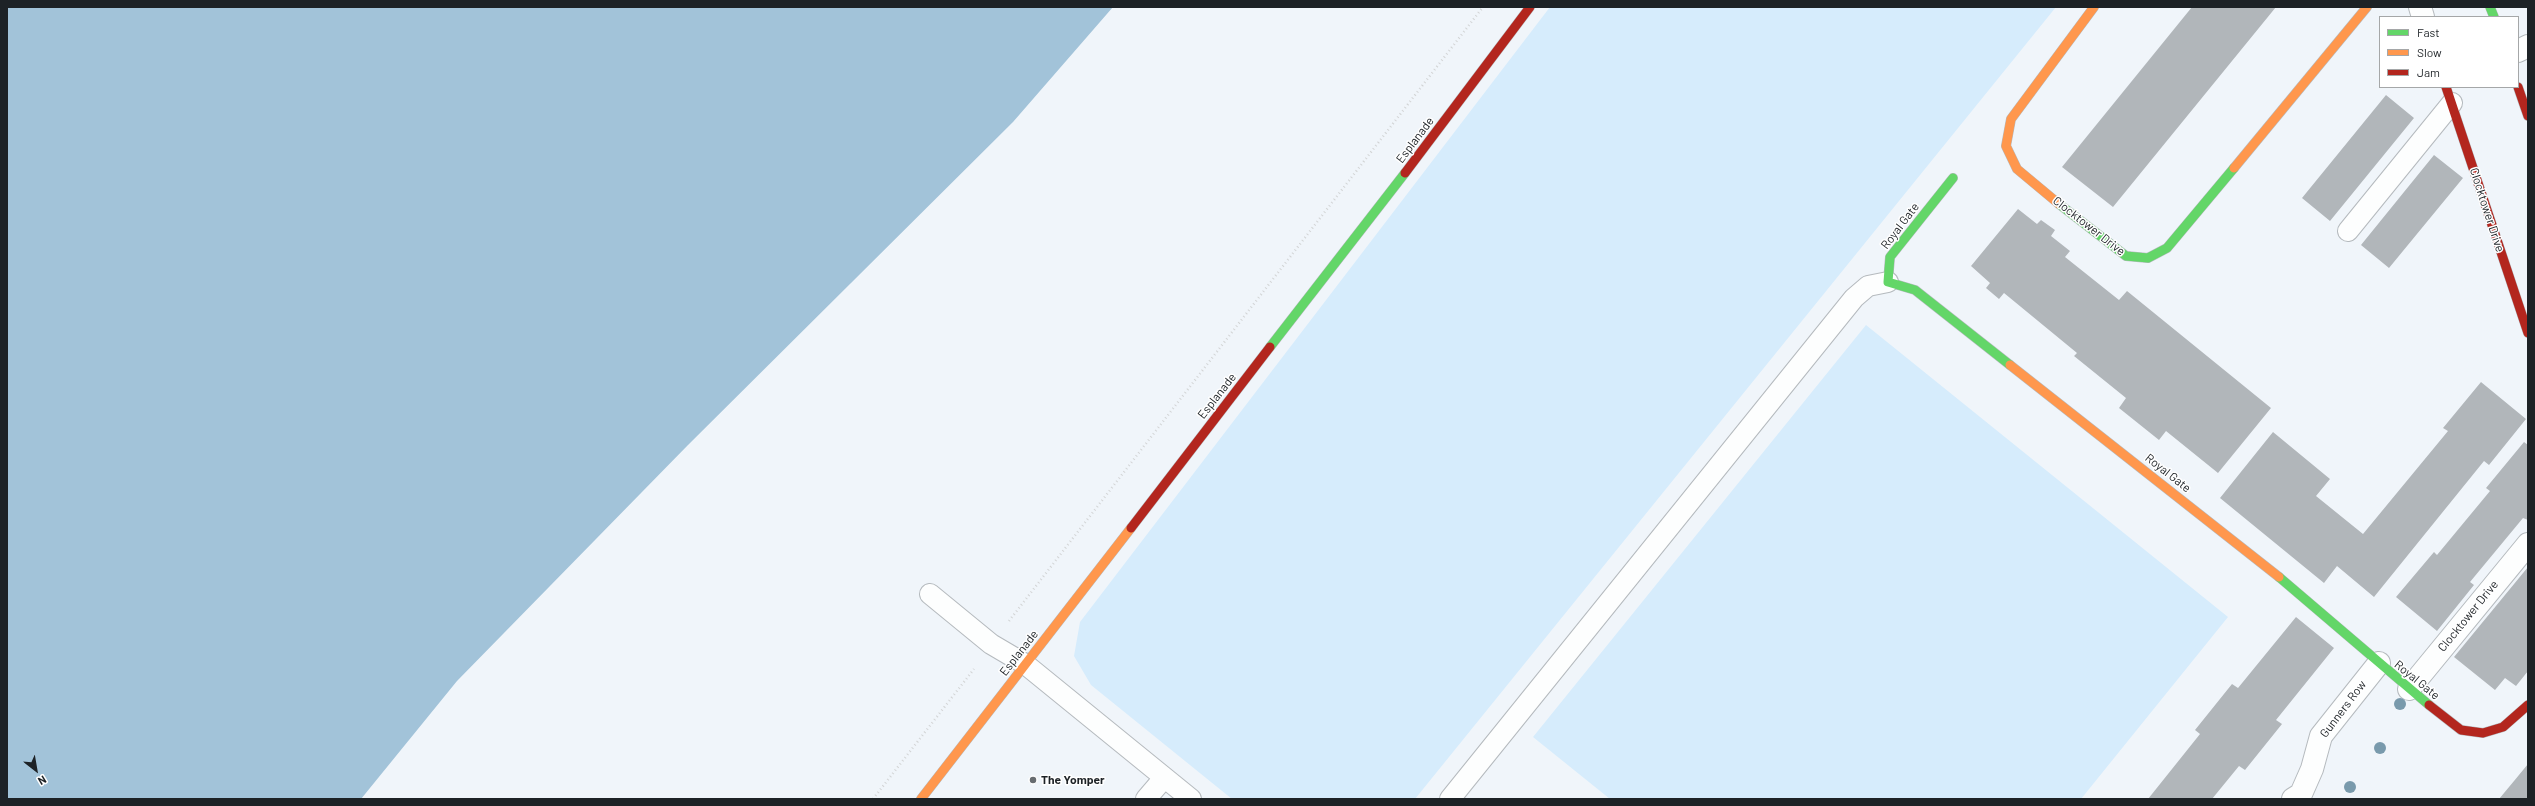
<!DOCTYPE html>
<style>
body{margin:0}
#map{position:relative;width:2535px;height:806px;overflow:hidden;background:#f0f5fa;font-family:Barlow,sans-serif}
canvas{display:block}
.frame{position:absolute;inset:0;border:8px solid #1d2226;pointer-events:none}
.legend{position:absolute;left:2379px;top:16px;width:140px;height:72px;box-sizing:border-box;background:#fff;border:1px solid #a5a7a8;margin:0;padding:5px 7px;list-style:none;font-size:12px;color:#1d2226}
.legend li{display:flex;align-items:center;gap:8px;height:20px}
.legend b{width:20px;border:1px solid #a5a7a8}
.north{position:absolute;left:16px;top:750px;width:40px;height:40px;-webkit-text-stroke:3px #fff;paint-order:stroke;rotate:149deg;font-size:11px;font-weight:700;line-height:16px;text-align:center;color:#1d2226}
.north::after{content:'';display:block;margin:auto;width:14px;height:18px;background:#1d2226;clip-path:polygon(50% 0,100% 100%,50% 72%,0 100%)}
</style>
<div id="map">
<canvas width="2535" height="806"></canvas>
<div class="frame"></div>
<ul class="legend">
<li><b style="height:5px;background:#63d668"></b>Fast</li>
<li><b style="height:5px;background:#ff974d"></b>Slow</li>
<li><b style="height:5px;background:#b3261e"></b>Jam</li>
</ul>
<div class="north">N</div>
</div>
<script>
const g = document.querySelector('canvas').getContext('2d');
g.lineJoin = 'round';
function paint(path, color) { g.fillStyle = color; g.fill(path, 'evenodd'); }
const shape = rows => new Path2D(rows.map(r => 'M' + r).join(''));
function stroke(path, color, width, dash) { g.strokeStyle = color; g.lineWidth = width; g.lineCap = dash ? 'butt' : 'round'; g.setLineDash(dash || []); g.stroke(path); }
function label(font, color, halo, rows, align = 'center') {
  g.font = font + ' Barlow,sans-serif'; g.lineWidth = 3; g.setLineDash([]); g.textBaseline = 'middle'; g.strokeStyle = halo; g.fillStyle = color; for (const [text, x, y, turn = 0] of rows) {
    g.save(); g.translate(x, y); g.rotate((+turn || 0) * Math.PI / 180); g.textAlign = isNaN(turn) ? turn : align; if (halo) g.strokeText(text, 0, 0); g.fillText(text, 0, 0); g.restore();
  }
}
paint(shape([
 [1550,7,2056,7,1415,799,1232,799,1091,685,1074,656,1080,622],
 [1866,325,2228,617,2081,799,1610,799,1533,737]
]), '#d6ecfc');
paint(shape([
 [7,7,1113,7,1013,122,688,445,457,681,361,799,7,799]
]), '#a2c3d9');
paint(shape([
 [2192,7,2276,7,2113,207,2062,167],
 [2386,95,2414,118,2330,221,2302,198],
 [2434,155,2463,178,2389,268,2361,245],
 [2018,209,2037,224,2041,220,2055,230,2051,236,2070,251,2065,257,2119,300,2127,291,2271,408,2218,473,2166,431,2159,440,2119,408,2126,398,2074,356,2077,353,2004,293,1999,299,1986,288,1990,283,1971,266],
 [2481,382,2526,419,2489,465,2484,461,2374,597,2337,566,2324,583,2220,498,2273,432,2330,479,2316,496,2363,534,2448,431,2443,428],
 [2524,442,2528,445,2528,520,2523,518,2470,582,2474,585,2437,631,2396,597,2434,552,2437,555,2490,491,2486,488],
 [2528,567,2528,671,2516,686,2505,678,2495,690,2454,657],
 [2296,617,2334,648,2276,720,2282,724,2245,770,2239,766,2212,799,2148,799,2200,734,2195,730,2232,684,2238,688],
 [2528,764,2528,799,2499,799,2514,781]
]), '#b1b6ba');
const lane = shape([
 [2348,231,2452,103],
 [930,594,991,644,1025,664,1191,799],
 [1146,799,1164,778],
 [1450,799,1854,298,1868,286,1888,282]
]);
const street = shape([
 [2420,7,2423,17],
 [2518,51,2528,46],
 [2409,689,2528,544],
 [2293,799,2301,794,2312,769,2321,736,2379,663]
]);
const fast = shape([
 [2490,7,2494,17],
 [1953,178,1890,257,1888,282,1915,290,2010,365],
 [2059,204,2126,256,2148,258,2167,248,2234,168],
 [1270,347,1405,173],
 [2279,577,2429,705]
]);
const slow = shape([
 [2234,168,2367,7],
 [2059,204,2017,169,2006,146,2011,119,2094,7],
 [2010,365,2279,577],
 [921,799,1131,528]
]);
const jam = shape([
 [2446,87,2528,333],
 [2518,87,2528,116],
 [1405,173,1530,7],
 [1131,528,1270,347],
 [2429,705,2461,730,2483,733,2503,727,2528,705]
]);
stroke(lane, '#b5babe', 22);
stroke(street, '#b5babe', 24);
stroke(fast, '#b5babe', 10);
stroke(slow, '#b5babe', 10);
stroke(jam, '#b5babe', 10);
stroke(shape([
 [1009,621,1483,7],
 [873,799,974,669]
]), '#d2d4d5', 2.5, [1, 3]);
stroke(lane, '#fdfefe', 20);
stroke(street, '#fdfefe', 22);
stroke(fast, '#63d668', 9);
stroke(slow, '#ff974d', 9);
stroke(jam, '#b3261e', 9);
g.fillStyle = '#799aac';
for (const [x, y] of [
 [2400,704],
 [2380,748],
 [2350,787]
]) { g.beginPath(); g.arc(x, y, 6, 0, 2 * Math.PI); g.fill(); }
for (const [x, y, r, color] of [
 [1033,780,4,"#676c70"]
]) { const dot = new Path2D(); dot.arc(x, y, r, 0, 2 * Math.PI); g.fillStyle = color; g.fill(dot); stroke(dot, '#fff', 1.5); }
label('12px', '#1d2226', '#fff', [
 ["Esplanade",1415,140,-53],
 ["Clocktower Drive",2487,210,72],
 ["Royal Gate",1900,226,-53],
 ["Clocktower Drive",2089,226,38],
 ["Esplanade",1217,396,-52],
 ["Royal Gate",2168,473,38],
 ["Clocktower Drive",2468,616,-51],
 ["Esplanade",1019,653,-52],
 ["Royal Gate",2417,680,39],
 ["Gunners Row",2343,709,-53]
]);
label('bold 12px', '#1d2226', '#fff', [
 ["The Yomper",1041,780]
], 'left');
</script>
